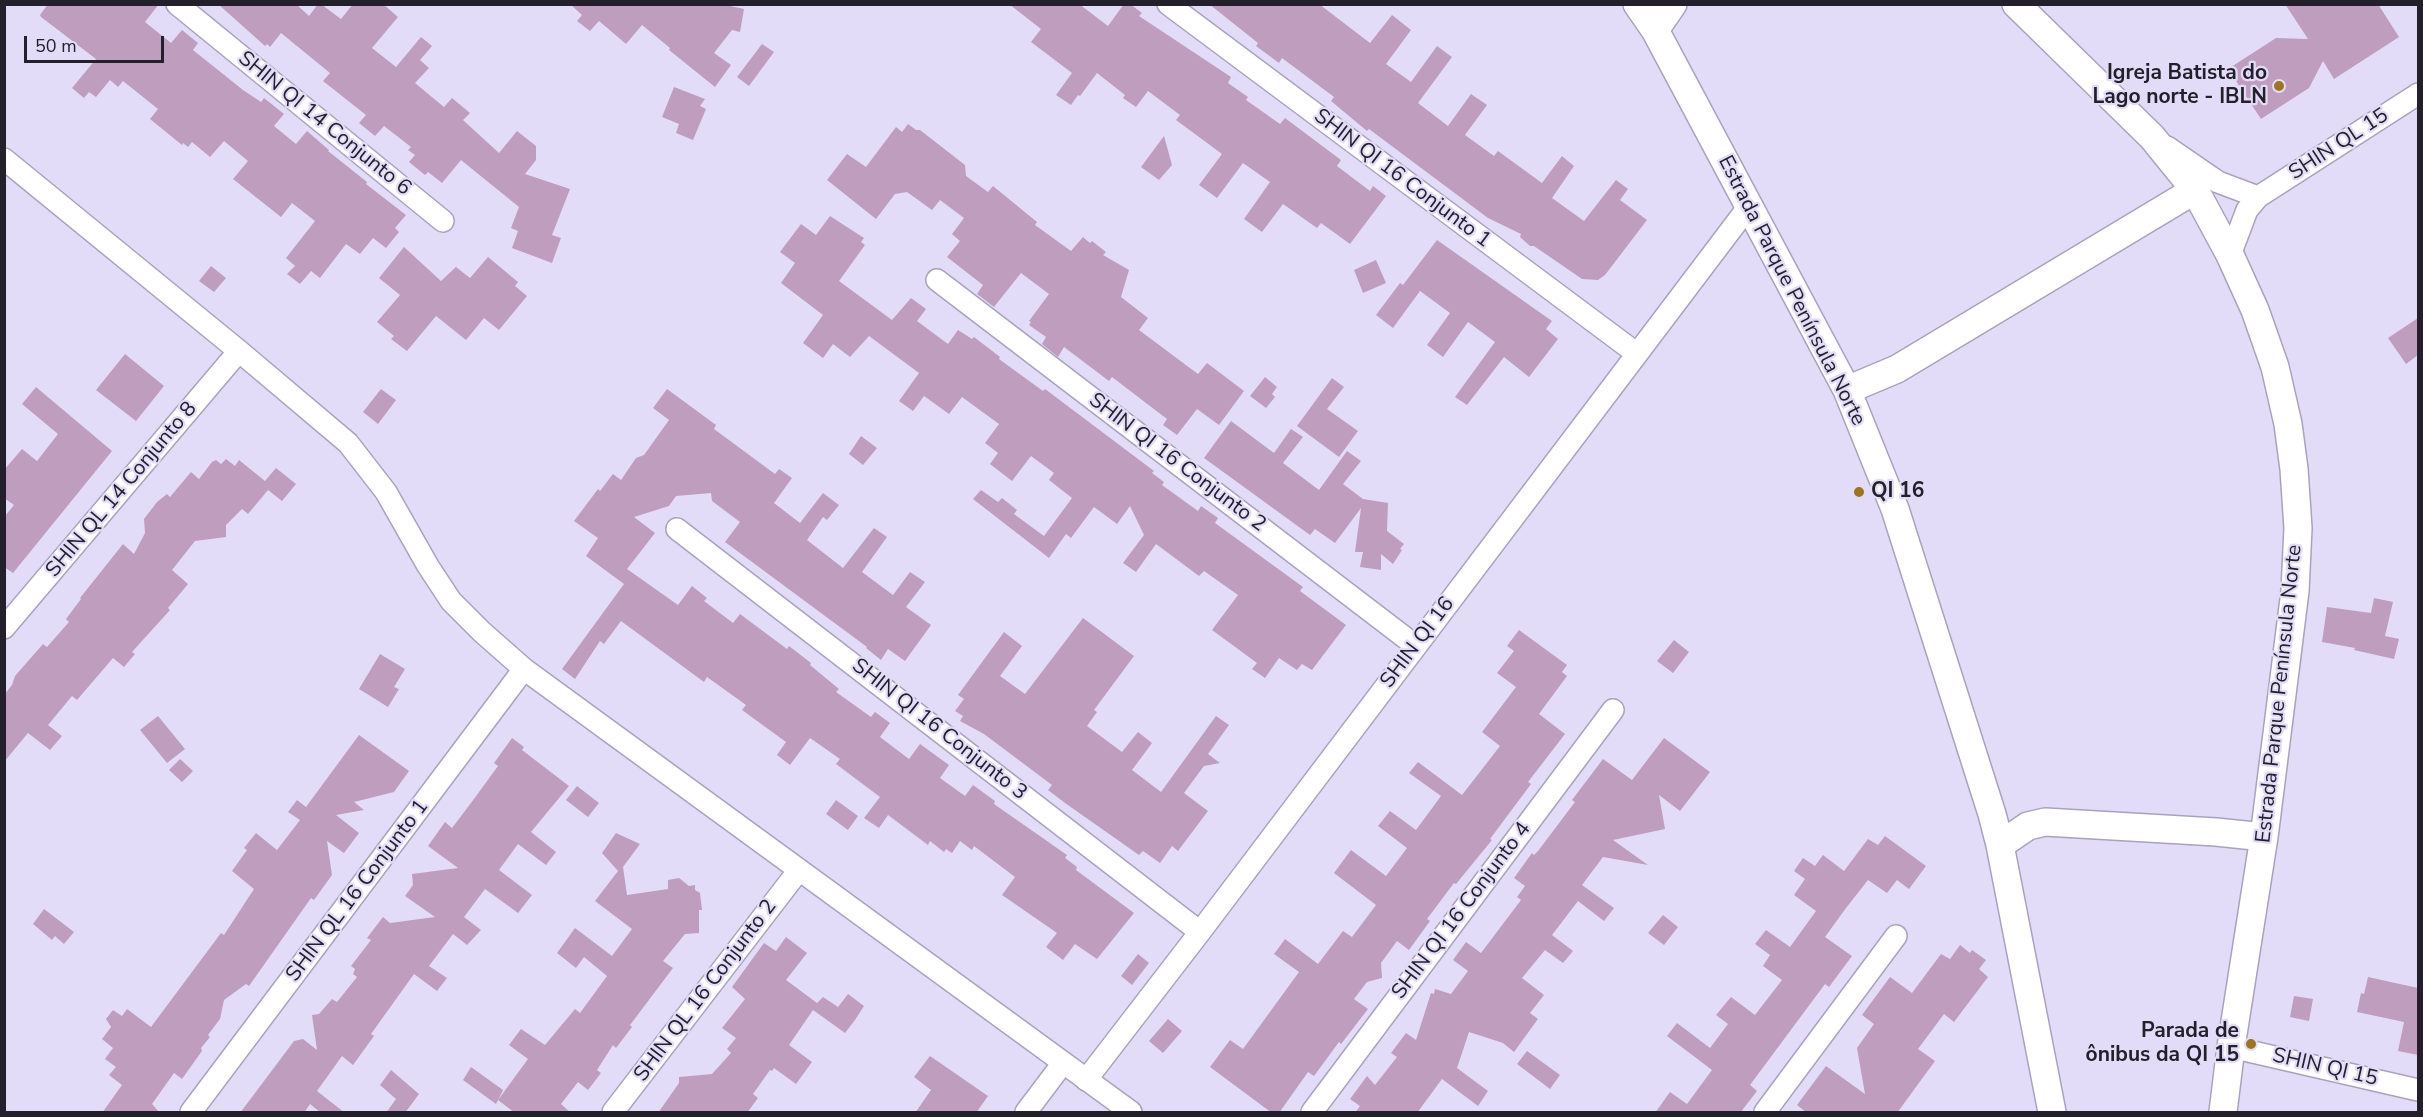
<!DOCTYPE html>
<meta charset="utf-8">
<style>
body{margin:0}
#map{position:relative;width:2423px;height:1117px;overflow:hidden;background:#e3dcf9;font-family:"Nunito Sans",sans-serif}
canvas{display:block}
.frame{position:absolute;inset:0;border:6px solid #23202b;pointer-events:none}
.scale{position:absolute;left:24px;top:36px;width:140px;height:27px;box-sizing:border-box;border:3px solid #23202b;border-top:0;padding-left:8px;font-size:18px;line-height:21px;white-space:nowrap;color:#23202b;-webkit-text-stroke:4px #e3dcf9;paint-order:stroke}
</style>
<div id="map">
<canvas width="2423" height="1117"></canvas>
<div class="frame"></div>
<div class="scale">50 m</div>
</div>
<script>
const g = document.querySelector('canvas').getContext('2d');
g.lineJoin = 'round';
function paint(path, color) { g.fillStyle = color; g.fill(path, 'evenodd'); }
const shape = rows => new Path2D(rows.map(r => 'M' + r).join(''));
function stroke(path, color, width, dash) { g.strokeStyle = color; g.lineWidth = width; g.lineCap = dash ? 'butt' : 'round'; g.setLineDash(dash || []); g.stroke(path); }
function label(font, color, halo, rows, align = 'center') {
  g.font = font + ' "Nunito Sans",sans-serif'; g.lineWidth = 4.5; g.setLineDash([]); g.textBaseline = 'middle'; g.strokeStyle = halo; g.fillStyle = color; for (const [text, x, y, turn = 0] of rows) {
    g.save(); g.translate(x, y); g.rotate((+turn || 0) * Math.PI / 180); g.textAlign = isNaN(turn) ? turn : align; if (halo) g.strokeText(text, 0, 0); g.fillText(text, 0, 0); g.restore();
  }
}
paint(shape([
 [48,4,159,4,145,22,171,43,182,30,198,43,193,50,243,90,261,102,264,98,284,114,274,126,296,144,307,131,329,150,328,151,367,182,366,184,406,215,395,228,399,232,386,248,373,238,360,254,346,244,320,278,311,271,300,284,287,274,295,266,286,258,315,221,292,203,281,217,233,179,248,161,224,141,210,157,192,142,188,147,183,143,182,145,150,119,158,109,123,81,118,87,110,80,96,97,89,92,84,98,72,88,96,59,41,17,40,15],
 [218,4,296,4,309,16,318,4,321,4,341,19,353,4,383,4,398,17,372,48,396,67,421,37,432,46,420,60,429,68,415,83,444,107,452,98,470,113,463,120,499,153,517,131,536,146,536,160,525,174,570,189,552,235,561,238,552,263,512,248,518,231,511,228,519,207,461,160,442,183,428,172,425,175,409,162,415,155,408,150,411,147,384,126,375,136,359,123,366,115,323,81,330,73,281,33,270,47,267,44,265,46],
 [570,4,721,4,744,9,740,32,732,30,714,53,731,65,715,87,669,50,670,48,642,25,626,44,599,21,590,31,577,21,582,15],
 [1009,4,1079,4,1108,26,1124,4,1130,4,1142,13,1139,16,1231,77,1228,83,1248,97,1246,100,1280,124,1285,118,1341,160,1337,166,1370,191,1373,186,1386,196,1350,244,1321,223,1317,228,1283,204,1262,232,1244,219,1270,182,1243,163,1217,198,1199,185,1222,154,1176,120,1180,115,1148,91,1136,107,1123,98,1125,95,1097,73,1080,96,1078,95,1071,105,1056,95,1072,73,1031,42,1041,29],
 [1209,4,1319,4,1370,43,1392,15,1411,30,1386,64,1411,82,1437,46,1452,57,1418,103,1448,126,1471,94,1487,105,1465,135,1494,156,1498,151,1542,183,1562,156,1574,166,1552,198,1584,221,1616,180,1628,189,1620,200,1647,220,1605,275,1598,280,1582,279,1534,246,1530,246,1520,237,1521,234,1488,218,1369,129,1367,131,1331,101,1334,97,1282,58,1279,63,1256,46,1258,43],
 [2285,4,2378,4,2399,37,2334,79,2323,61,2309,88,2261,119,2228,69,2276,38,2308,39],
 [762,44,774,52,749,86,737,77],
 [674,87,705,99,700,106,706,109,693,140,676,133,679,124,662,117],
 [908,124,916,130,920,130,965,165,966,176,988,192,993,186,1037,222,1035,225,1071,251,1083,237,1090,243,1092,241,1106,252,1103,255,1129,270,1121,297,1148,318,1139,330,1198,374,1207,363,1244,391,1219,425,1197,409,1177,435,1163,425,1167,419,1112,377,1109,381,1064,347,1058,357,1042,344,1046,337,1029,325,1031,322,1029,321,1049,294,1021,273,994,307,977,294,983,285,947,257,960,241,952,234,964,218,940,200,932,210,907,192,895,194,876,219,827,180,847,154,866,167,896,127,902,132],
 [1164,136,1172,165,1159,180,1141,167],
 [830,216,864,238,861,242,865,245,839,281,892,320,911,298,926,309,917,321,948,344,958,330,972,339,974,337,1000,357,999,359,1043,391,1045,389,1057,398,1154,471,1152,473,1164,482,1162,485,1198,511,1201,506,1218,518,1215,523,1303,587,1300,591,1346,625,1312,670,1302,664,1297,670,1279,658,1265,678,1252,669,1257,663,1212,630,1238,595,1204,571,1199,576,1156,544,1136,572,1123,563,1144,535,1130,506,1117,524,1094,507,1071,538,1066,534,1049,558,973,499,981,490,998,502,1002,498,1017,510,1014,514,1044,536,1072,498,1049,480,1054,473,1031,456,1012,481,990,464,998,453,985,443,999,424,962,397,949,414,924,396,913,411,899,401,919,373,869,336,850,357,833,344,823,358,803,343,823,315,781,283,795,263,780,252,801,224,816,235],
 [1437,240,1552,321,1546,329,1558,339,1529,377,1504,357,1467,405,1455,397,1495,342,1468,322,1443,357,1427,345,1450,313,1420,291,1393,328,1376,315,1400,283,1403,285],
 [404,247,441,281,456,267,470,278,488,257,518,282,515,286,527,296,499,330,484,318,466,340,436,316,407,351,391,339,394,336,377,322,400,295,379,278],
 [1376,260,1386,283,1363,293,1354,270],
 [211,266,226,278,214,292,199,281],
 [2418,318,2418,355,2406,364,2388,338],
 [125,354,164,386,136,421,96,390],
 [1265,377,1277,387,1272,394,1275,397,1266,408,1250,396],
 [1332,378,1344,387,1327,409,1358,431,1339,457,1297,426],
 [36,387,112,451,13,573,4,567,4,517,14,505,4,498,4,470,22,449,37,461,58,434,22,404],
 [381,389,396,400,378,424,363,412],
 [667,389,716,425,714,429,775,474,779,469,792,478,774,503,800,523,823,493,839,505,827,520,823,517,807,540,843,568,874,528,887,537,862,572,893,595,910,572,925,582,906,607,931,625,905,661,888,649,881,660,866,648,867,647,725,542,740,522,712,501,711,493,676,496,669,506,634,517,655,533,627,569,678,605,692,586,707,598,704,601,733,623,740,614,787,649,789,646,811,663,810,665,839,689,836,692,871,717,875,712,890,723,880,737,909,759,920,744,949,765,940,778,965,796,973,785,995,801,994,804,1067,855,1065,858,1077,867,1076,870,1134,913,1097,959,1075,944,1063,960,1046,947,1057,933,1002,895,1015,877,974,846,972,850,960,841,952,853,946,849,944,852,930,841,928,845,888,815,879,828,864,818,880,797,836,764,840,759,810,738,790,765,777,755,786,742,742,710,746,705,707,677,704,682,621,621,604,644,600,641,575,679,562,669,624,584,586,556,598,538,574,521,598,489,600,491,613,474,621,480,636,458,644,455,669,420,653,408],
 [1231,421,1274,453,1291,429,1303,437,1283,463,1319,490,1347,451,1361,461,1343,484,1363,499,1388,503,1387,531,1404,544,1400,549,1402,550,1393,564,1381,554,1381,570,1360,567,1363,552,1355,552,1361,508,1335,543,1315,529,1310,535,1204,458],
 [861,436,877,448,863,465,849,454],
 [226,459,235,466,239,460,265,481,276,468,296,484,282,501,268,490,248,514,242,509,226,525,226,537,195,541,172,570,188,584,168,608,170,610,132,652,135,654,124,667,113,658,77,700,72,696,48,725,62,736,50,750,28,733,4,762,4,695,12,685,15,676,43,644,47,647,69,622,66,619,81,599,80,598,123,544,134,554,145,533,144,519,157,502,167,494,170,497,191,472,199,479,212,462,216,460,221,464],
 [2374,598,2393,602,2385,636,2399,639,2394,659,2354,650,2355,648,2322,642,2327,607,2371,613],
 [1083,618,1134,656,1094,710,1097,712,1087,726,1122,752,1138,732,1152,743,1132,770,1161,792,1216,716,1229,725,1208,754,1220,763,1204,766,1184,793,1208,811,1178,851,1172,846,1160,863,1143,851,1139,855,1065,803,1048,790,1052,785,984,734,960,721,963,716,955,711,964,699,958,695,1004,632,1022,646,1000,676,1025,694],
 [1519,630,1567,665,1562,672,1567,676,1539,714,1565,734,1528,782,1531,784,1490,839,1492,840,1456,884,1454,883,1427,919,1430,921,1409,950,1397,941,1381,963,1382,978,1367,982,1354,999,1368,1009,1341,1044,1339,1042,1314,1076,1308,1072,1279,1113,1272,1113,1210,1067,1230,1040,1243,1049,1299,972,1274,954,1285,939,1318,964,1343,931,1352,937,1376,905,1334,873,1351,850,1386,876,1407,848,1378,826,1390,811,1416,830,1441,796,1409,773,1418,762,1462,795,1500,746,1482,732,1516,687,1497,673,1514,651,1507,646],
 [1674,640,1689,652,1673,673,1657,661],
 [380,654,405,669,394,687,399,689,388,707,359,689],
 [158,716,185,749,167,763,140,730],
 [359,735,409,771,394,792,354,802,364,810,336,815,359,833,344,853,327,841,332,875,314,900,311,898,249,986,246,984,224,1000,220,1019,208,1035,210,1037,201,1048,202,1051,182,1079,174,1073,152,1104,160,1113,102,1113,122,1085,109,1075,116,1067,105,1059,113,1048,102,1039,111,1027,106,1019,113,1010,122,1016,127,1009,151,1027,221,933,224,935,254,889,232,871,247,850,244,848,256,833,277,850,300,820,288,812,297,800,306,807],
 [512,738,524,747,522,750,569,786,531,832,556,852,546,865,518,844,499,870,532,895,518,913,485,889,464,917,481,930,467,945,453,934,429,966,447,978,437,991,414,974,371,1034,374,1036,353,1065,342,1056,317,1091,345,1113,321,1113,310,1104,304,1113,240,1113,294,1041,303,1039,317,1050,312,1015,319,1014,332,999,337,1002,357,977,353,974,355,969,351,966,371,940,367,938,383,917,390,923,435,917,405,896,413,885,412,874,458,868,428,846,445,822,452,828,471,803,498,766,494,763],
 [1664,738,1710,772,1680,811,1659,795,1665,829,1613,840,1648,865,1603,857,1582,885,1614,908,1604,921,1578,901,1552,935,1573,951,1563,963,1545,950,1522,978,1544,995,1530,1013,1538,1019,1514,1052,1503,1043,1469,1032,1457,1068,1488,1091,1478,1106,1442,1079,1417,1113,1355,1113,1360,1106,1350,1099,1367,1076,1375,1085,1397,1057,1391,1053,1406,1033,1416,1040,1431,993,1434,994,1435,989,1451,994,1468,971,1453,960,1466,942,1481,953,1521,900,1517,897,1525,886,1514,878,1532,853,1534,855,1538,851,1575,802,1572,800,1603,759,1632,780],
 [180,759,193,771,182,782,169,770],
 [577,786,599,803,588,817,566,800],
 [836,800,858,816,848,830,826,814],
 [616,833,640,844,623,867,627,895,668,889,668,880,679,878,689,886,695,885,695,890,700,893,702,910,699,910,699,933,685,934,663,961,673,968,630,1025,632,1027,616,1048,613,1045,597,1070,601,1073,588,1090,578,1082,561,1104,571,1113,515,1113,498,1100,496,1104,463,1080,471,1067,503,1090,498,1100,528,1059,509,1045,521,1029,545,1045,575,1009,580,1013,607,976,584,957,576,968,557,953,575,928,612,956,632,929,595,901,618,871,602,853],
 [1885,836,1926,866,1909,889,1897,880,1887,893,1868,880,1846,908,1825,937,1852,956,1829,987,1825,984,1750,1085,1757,1091,1740,1113,1655,1113,1670,1092,1687,1104,1712,1070,1667,1036,1677,1023,1710,1048,1728,1024,1716,1015,1731,997,1755,1015,1782,980,1763,966,1770,955,1755,944,1766,930,1790,947,1816,911,1794,895,1805,879,1794,871,1803,858,1815,866,1823,855,1844,871,1868,839,1878,845],
 [44,909,74,932,64,944,55,936,52,940,33,924],
 [1663,915,1678,927,1664,945,1648,933],
 [786,937,807,953,786,980,817,1003,823,997,838,1007,848,994,864,1006,855,1020,845,1033,813,1010,789,1045,812,1062,796,1084,774,1068,772,1071,770,1070,753,1094,758,1098,747,1113,658,1113,679,1083,679,1077,712,1074,731,1053,727,1049,736,1038,722,1028,745,999,732,987,764,943,776,951],
 [1960,945,1970,953,1972,950,1986,960,1979,969,1988,977,1954,1022,1944,1014,1918,1049,1935,1061,1897,1113,1807,1113,1797,1105,1826,1066,1865,1094,1857,1048,1874,1024,1862,1015,1890,977,1912,993,1941,954,1950,959],
 [1138,954,1149,963,1132,985,1121,976],
 [2368,977,2418,988,2418,1055,2398,1051,2404,1022,2357,1012,2361,993,2364,994],
 [2294,996,2313,999,2309,1021,2290,1017],
 [1168,1019,1182,1031,1163,1053,1149,1041],
 [1527,1051,1560,1075,1550,1089,1517,1064],
 [930,1056,988,1096,976,1113,915,1113,931,1090,914,1077],
 [391,1070,419,1094,405,1113,386,1113,396,1099,380,1085]
]), '#bf9dbf');
const minor = shape([
 [177,4,443,221],
 [1168,4,1636,353],
 [2167,147,2218,182,2258,197],
 [4,159,239,351,348,443,386,492,428,566,451,601,482,632,524,669,1131,1112],
 [2230,255,2247,210,2258,197,2418,94],
 [937,280,1416,646],
 [677,529,1200,932],
 [4,628,239,351],
 [2231,1047,2418,1090],
 [1086,1080,1200,932,1749,206],
 [191,1112,524,669],
 [613,1112,799,870],
 [1026,1112,1063,1063],
 [1312,1112,1613,710],
 [1765,1112,1896,936]
]);
const major = shape([
 [1637,4,1655,30,1847,390,1895,509,1992,814,2000,845,2052,1112],
 [2016,4,2152,137,2195,190,2230,255,2255,310,2275,367,2288,424,2294,469,2298,528,2295,591,2264,837,2231,1047,2223,1112],
 [1655,30,1673,4],
 [1847,390,1897,369,2195,190],
 [2000,845,2028,826,2045,822,2216,832,2264,837]
]);
stroke(minor, '#a9a2bd', 24);
stroke(major, '#a9a2bd', 30);
stroke(minor, '#fff', 21);
stroke(major, '#fff', 27);
for (const [x, y, r, color] of [
 [2279,86,6,"#9e7423"],
 [1859,492,6,"#9e7423"],
 [2251,1044,6,"#9e7423"]
]) { const dot = new Path2D(); dot.arc(x, y, r, 0, 2 * Math.PI); g.fillStyle = color; g.fill(dot); stroke(dot, '#e3dcf9', 2); }
label('bold 21px', '#23202b', '#e3dcf9', [
 ["Igreja Batista do",2267,74],
 ["Lago norte - IBLN",2267,98],
 ["QI 16",1871,492,"left"],
 ["Parada de",2239,1032],
 ["ônibus da QI 15",2239,1056]
], 'right');
label('21px', '#23202b', '#e3dcf9', [
 ["SHIN QI 14 Conjunto 6",324,124,39],
 ["SHIN QL 15",2339,145,-33],
 ["SHIN QI 16 Conjunto 1",1402,179,37],
 ["Estrada Parque Península Norte",1791,291,63],
 ["SHIN QI 16 Conjunto 2",1177,463,37],
 ["SHIN QL 14 Conjunto 8",122,490,-50],
 ["SHIN QI 16",1418,643,-53],
 ["Estrada Parque Península Norte",2280,694,-84],
 ["SHIN QI 16 Conjunto 3",939,730,38],
 ["SHIN QL 16 Conjunto 1",358,891,-53],
 ["SHIN QI 16 Conjunto 4",1462,911,-53],
 ["SHIN QL 16 Conjunto 2",706,991,-53],
 ["SHIN QI 15",2325,1068,13]
]);
</script>
